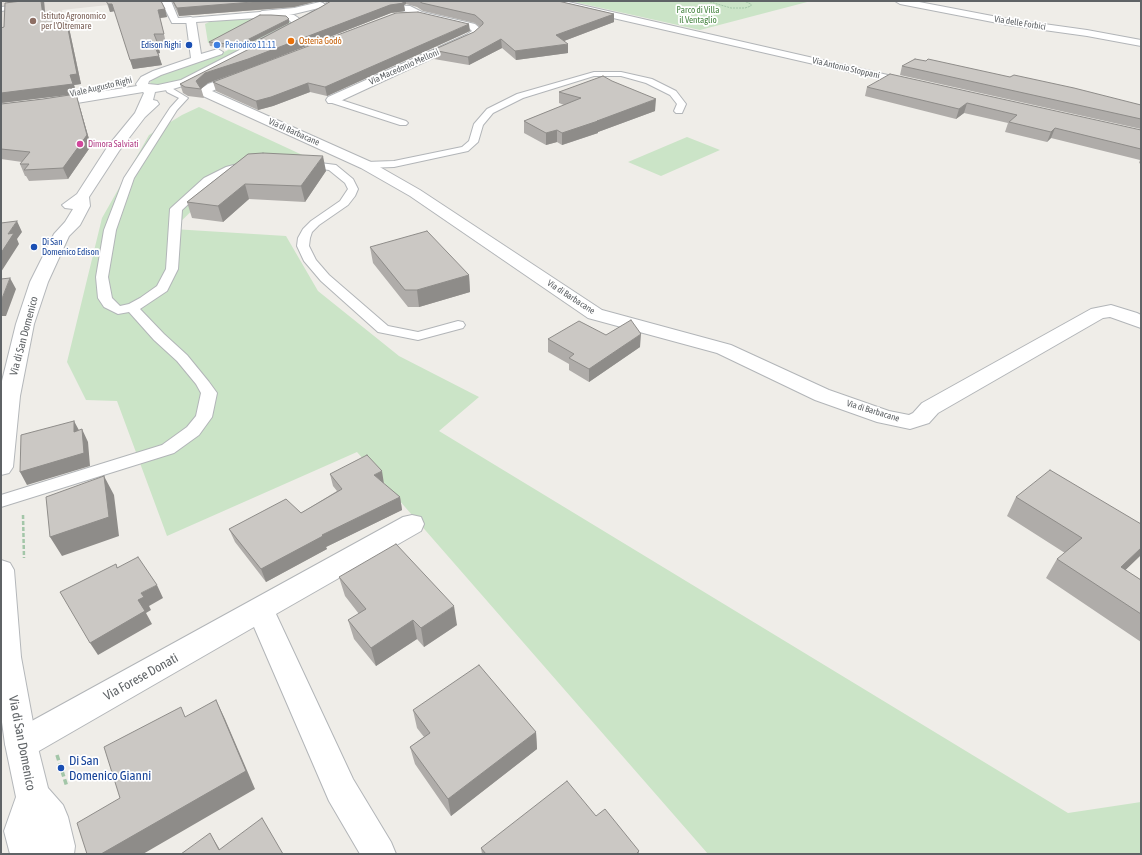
<!DOCTYPE html>
<meta charset="utf-8">
<style>
body{margin:0}
#map{position:relative;width:1142px;height:855px;overflow:hidden;background:#efede8;font-family:"Asap Condensed",sans-serif}
canvas{display:block}
.frame{position:absolute;inset:0;border:2px solid #5f6366;pointer-events:none}
</style>
<div id="map">
<canvas width="1142" height="855"></canvas>
<div class="frame"></div>
</div>
<script>
const g = document.querySelector('canvas').getContext('2d');
g.lineJoin = 'round';
function paint(path, color) { g.fillStyle = color; g.fill(path, 'evenodd'); }
const shape = rows => new Path2D(rows.map(r => 'M' + r).join(''));
function stroke(path, color, width, dash) { g.strokeStyle = color; g.lineWidth = width; g.lineCap = dash ? 'butt' : 'round'; g.setLineDash(dash || []); g.stroke(path); }
function label(font, color, halo, rows, align = 'center') {
  g.font = font + ' "Asap Condensed",sans-serif'; g.lineWidth = 3.5; g.setLineDash([]); g.textBaseline = 'middle'; g.strokeStyle = halo; g.fillStyle = color; for (const [text, x, y, turn = 0] of rows) {
    g.save(); g.translate(x, y); g.rotate((+turn || 0) * Math.PI / 180); g.textAlign = isNaN(turn) ? turn : align; if (halo) g.strokeText(text, 0, 0); g.fillText(text, 0, 0); g.restore();
  }
}
paint(shape([
 [1,1,105,1,108,5,62,10,66,31,1,40]
]), '#e2ded9');
paint(shape([
 [570,1,811,1,700,30],
 [262,16,238,38,208,43,205,24,209,22],
 [290,22,293,23,179,82,166,86,151,85,150,82,162,74,222,53,284,23],
 [199,107,311,159,244,160,173,229,286,236,318,291,399,356,479,397,439,431,1068,813,1141,802,1141,854,708,854,357,452,167,536,117,401,86,400,67,362,102,218,149,135,182,115],
 [687,137,720,150,661,176,628,162]
]), '#cbe4c7');
const service = shape([
 [26,1,32,1,34,5,31,7,1,11,1,7,27,4,26,1],
 [594,72,621,72,652,79,676,91,686,104,682,113,676,113,674,111,677,104,670,95,646,83,621,76,594,76,523,98,493,113,483,125,478,142,468,151,394,167,366,168,361,165,366,162,394,161,462,147,469,141,474,124,487,109,517,94,594,72],
 [170,87,188,98,177,110,134,178,116,230,108,277,112,298,120,306,129,304,140,298,157,286,166,269,170,209,172,207,204,178,226,167,249,161,253,162,254,164,253,166,234,171,212,182,182,210,178,269,167,291,140,309,164,334,187,355,209,382,217,393,212,417,199,435,174,453,1,507,1,495,162,445,187,427,196,416,201,393,196,384,177,361,154,340,129,312,118,314,104,307,98,298,96,277,104,230,124,178,170,108,179,98,167,92,166,90,167,88,170,87],
 [332,97,406,121,408,123,406,125,400,125,329,102,328,100,329,98,332,97],
 [304,161,336,165,353,179,358,189,355,196,348,205,319,225,312,232,310,238,309,246,316,260,329,275,388,326,418,332,458,321,463,322,465,325,463,328,418,340,378,332,321,281,304,261,297,246,298,238,303,229,311,221,340,201,348,189,345,183,329,170,300,166,299,164,304,161]
]);
const minor = shape([
 [161,1,171,1,178,18,191,17,196,20,191,23,172,23,161,1],
 [547,1,564,1,914,81,918,82,920,84,918,86,914,87,552,4,547,1],
 [895,1,914,1,1008,19,1087,30,1141,40,1141,46,1087,36,1008,25,900,4,895,1],
 [320,2,323,3,325,5,323,7,294,14,262,17,257,14,262,11,294,8,320,2],
 [393,5,410,6,422,12,475,24,483,31,474,39,336,103,328,103,326,100,328,97,466,35,472,31,469,28,416,16,408,12,390,10,388,8,390,6,393,5],
 [242,72,246,73,248,75,246,77,212,91,371,162,420,190,602,310,731,345,829,390,889,411,909,415,913,413,922,403,1091,309,1111,305,1137,313,1141,315,1141,328,1110,317,1103,318,938,413,929,423,910,429,877,422,815,400,717,353,588,318,410,196,361,168,203,96,201,93,200,90,202,88,208,84,242,72],
 [412,515,421,517,424,524,421,531,276,614,353,779,391,842,396,854,360,854,329,801,254,627,32,755,21,759,10,755,5,744,10,733,403,517,412,515]
]);
const secondary = shape([
 [330,1,341,1,322,14,300,26,189,84,173,89,155,92,153,100,157,101,159,104,145,117,119,151,89,197,90,206,80,225,69,236,48,282,34,324,20,396,13,467,9,473,1,475,1,385,16,324,30,282,54,234,65,222,73,209,65,208,62,205,77,194,108,146,135,113,144,93,143,92,47,108,1,113,1,105,47,100,137,86,136,84,141,77,153,71,191,58,186,20,188,18,272,11,294,15,300,19,330,1],
 [272,17,288,19,292,23,181,80,158,85,148,84,149,81,161,75,222,54,223,52,218,49,201,54,196,22,272,17],
 [1,560,10,563,14,570,21,657,37,744,48,788,63,805,68,817,75,846,74,854,10,854,4,831,16,797,5,744,1,715,1,560]
]);
stroke(service, '#b2b5b8', 2);
stroke(minor, '#b2b5b8', 2);
stroke(secondary, '#b4b7ba', 2);
stroke(shape([
 [707,1,731,8,745,8,751,6,751,4,744,1]
]), '#a3c6a8', 1, [2, 1]);
stroke(shape([
 [23,515,24,558]
]), '#a3c6a8', 2.5, [4, 2]);
stroke(shape([
 [57,755,67,787]
]), '#a3c6a8', 3.5, [5.5, 3]);
paint(service, '#fff');
paint(minor, '#fff');
paint(secondary, '#fff');
paint(shape([
 [7,1,44,1,45,15,68,23,81,84,74,85,77,94,76,94,79,104,91,146,68,179,29,181,26,176,25,176,20,164,22,162,1,159,1,104,43,99,74,94,1,103,4,27,8,3],
 [106,1,161,1,165,9,167,17,160,18,166,43,157,42,160,53,158,53,162,65,133,69,115,11,110,12],
 [172,1,318,1,294,7,179,16],
 [331,1,558,1,614,14,614,22,564,41,568,53,516,60,502,48,469,65,434,59,433,50,474,32,480,27,475,23,423,11,417,7,406,4,404,5,405,11,391,13,250,68,208,83,201,88,204,98,188,96,183,93,180,84,256,46,255,42,321,7],
 [289,19,289,23,238,49,210,46,209,42],
 [470,31,327,96,310,92,273,106,258,110,216,91,213,82],
 [902,66,1141,105,1141,129,900,75],
 [867,87,1141,130,1141,164,1139,163,1140,160,1051,138,1047,142,1005,132,1008,123,964,113,956,119,865,96],
 [559,92,655,111,598,132,598,133,562,145,557,142,546,145,524,133,524,121,564,105,559,103],
 [248,154,326,171,305,202,249,199,223,222,192,218,187,202],
 [370,247,469,275,470,292,419,307,408,307,373,263],
 [606,335,640,347,589,382,569,370,569,364,548,352,548,339],
 [330,474,384,484,400,497,402,510,326,547,327,549,266,582,235,542,229,529,301,513,337,491,333,486],
 [1016,497,1141,524,1141,555,1125,570,1141,580,1141,642,1046,578,1057,559,1065,553,1007,516],
 [339,577,457,625,424,647,417,639,376,666,354,639,348,620,359,614,345,596],
 [413,710,536,732,537,749,451,816,415,764,410,747,424,737,417,728],
 [596,816,639,851,639,854,482,854,481,848]
]), '#afaca9');
paint(shape([
 [7,1,26,1,9,5],
 [41,1,44,1,46,24,43,16],
 [265,1,318,1,294,7,179,16,177,8],
 [400,1,406,1,406,4,404,5,405,11,391,13,250,68,208,83,201,89,196,81,205,73],
 [108,4,112,4,115,11,110,12],
 [165,9,167,17,160,18,166,43,158,10],
 [65,14,68,23,81,84,74,85,77,94,76,94,79,104,91,146,68,179,63,168,76,94,1,103,1,93],
 [614,14,614,22,556,44,556,35],
 [289,19,289,23,238,49,237,45],
 [469,24,470,31,327,96,325,87],
 [501,39,502,48,469,65,468,57],
 [158,44,160,53,157,54,154,45],
 [568,44,568,53,516,60,515,51],
 [159,56,162,65,133,69,130,60],
 [308,83,310,92,273,106,258,110,256,101],
 [656,99,655,111,598,132,598,133,562,145,562,133],
 [967,103,964,113,956,119,959,109],
 [1055,128,1051,138,1047,142,1051,132],
 [557,130,557,142,546,145,546,133],
 [323,156,326,171,305,202,301,186],
 [245,184,249,199,223,222,218,206],
 [17,221,22,232,17,239,19,244,1,272,1,253,8,234],
 [469,275,470,292,419,307,417,290],
 [10,278,16,289,6,316,2,316,1,319,1,301],
 [641,334,640,347,589,382,589,369],
 [74,421,81,434,74,432],
 [82,429,88,442,90,466,27,485,20,472],
 [382,471,384,484,374,475],
 [104,476,114,495,119,536,62,556,50,537],
 [400,497,402,510,326,547,327,549,266,582,261,569,322,535],
 [1141,548,1141,555,1109,586,1121,567],
 [157,585,163,598,149,606,151,610,146,613,152,624,98,655,90,643,141,593],
 [454,606,457,625,424,647,421,628],
 [413,620,417,639,376,666,371,648],
 [216,700,225,719,255,789,143,854,101,854],
 [536,732,537,749,451,816,448,799],
 [210,833,220,850,221,854]
]), '#8e8c89');
const building = shape([
 [22,1,41,1,43,16,65,14,77,74,70,75,73,84,1,93,1,28,4,27,5,3,22,1],
 [106,1,161,1,165,9,158,10,164,34,154,34,158,44,154,45,159,56,130,60,112,4,108,4,106,1],
 [173,1,265,1,177,8,173,1],
 [331,1,401,1,404,3,390,5,248,59,205,73,196,81,201,89,185,87,180,84,263,42,255,42,321,7,331,1],
 [419,1,558,1,614,14,556,35,568,44,515,51,501,39,468,57,433,50,474,32,483,24,483,22,475,15,422,3,419,1],
 [418,12,469,24,325,87,308,83,271,97,256,101,213,82,396,13,418,12],
 [260,15,271,15,286,16,289,19,237,45,209,42,260,15],
 [915,59,926,61,928,59,1010,77,1014,75,1074,88,1141,105,1141,119,902,66,915,59],
 [890,74,1141,130,1141,149,1055,128,1051,132,1009,122,1017,115,967,103,959,109,867,87,890,74],
 [603,76,612,81,656,99,597,121,598,121,562,133,557,130,546,133,524,121,581,98,559,92,603,76],
 [76,94,87,135,63,168,24,170,29,164,20,164,30,152,1,149,1,104,43,99,76,94],
 [263,153,323,156,301,186,245,184,218,206,187,202,248,154,263,153],
 [17,221,8,234,14,233,1,253,1,223,17,221],
 [427,231,469,275,417,290,405,290,370,247,427,231],
 [10,278,1,301,1,279,10,278],
 [631,320,641,334,589,369,569,358,574,354,548,339,579,321,606,335,631,320],
 [74,421,74,432,82,429,84,453,20,472,21,435,74,421],
 [367,455,382,471,374,475,400,497,322,535,323,536,261,569,229,529,286,499,301,513,342,489,330,474,367,455],
 [1050,470,1141,524,1141,548,1121,567,1141,580,1141,614,1057,559,1082,538,1016,497,1050,470],
 [104,476,109,517,50,537,46,497,104,476],
 [396,544,454,606,421,628,413,620,371,648,348,620,366,609,339,577,396,544],
 [138,557,157,585,141,593,144,597,138,600,145,611,90,643,60,592,116,564,117,568,138,557],
 [479,665,536,732,448,799,410,747,430,733,413,710,479,665],
 [216,700,246,771,101,854,87,854,77,823,120,798,104,747,181,707,185,717,216,700],
 [567,781,596,816,605,809,639,851,636,854,486,854,481,848,567,781],
 [262,818,283,854,181,854,210,833,219,850,262,818]
]);
paint(building, '#cbc8c4');
stroke(building, '#8e8c89', 1);
for (const [x, y, r, color] of [
 [33,21,4,"#8d6e63"],
 [291,41,4,"#e8710a"],
 [189,45,4,"#1a4fb4"],
 [217,45,4,"#3f7fe0"],
 [80,144,4,"#d1479c"],
 [34,247,4,"#1a4fb4"],
 [61,768,4,"#1a4fb4"]
]) { const dot = new Path2D(); dot.arc(x, y, r, 0, 2 * Math.PI); g.fillStyle = color; g.fill(dot); stroke(dot, '#fff', 1.5); }
label('9px', '#458440', '#fff', [
 ["Parco di Villa",698,10],
 ["il Ventaglio",698,20]
]);
label('9px', '#785e54', '#fff', [
 ["Istituto Agronomico",41,16],
 ["per l'Oltremare",41,26]
], 'left');
label('9px', '#5f6366', '#fff', [
 ["Via delle Forbici",1020,23,9],
 ["Via Macedonio Melloni",404,67,-24],
 ["Via Antonio Stoppani",846,68,13],
 ["Viale Augusto Righi",101,87,-13],
 ["Via di Barbacane",294,132,24],
 ["Via di Barbacane",571,297,33],
 ["Via di Barbacane",873,411,17]
]);
label('9px', '#c56008', '#fff', [
 ["Osteria Godò",299,41]
], 'left');
label('9px', '#164399', '#fff', [
 ["Edison Righi",181,45],
 ["Di San",42,242,"left"],
 ["Domenico Edison",42,252,"left"]
], 'right');
label('9px', '#366cbe', '#fff', [
 ["Periodico 11.11",225,45]
], 'left');
label('9px', '#b23c85', '#fff', [
 ["Dimora Salviati",88,144]
], 'left');
label('11px', '#5f6366', '#fff', [
 ["Via di San Domenico",24,336,-75]
]);
label('13px', '#5f6366', '#fff', [
 ["Via Forese Donati",141,677,-29],
 ["Via di San Domenico",22,743,79]
]);
label('13px', '#164399', '#fff', [
 ["Di San",69,761],
 ["Domenico Gianni",69,776]
], 'left');
</script>
